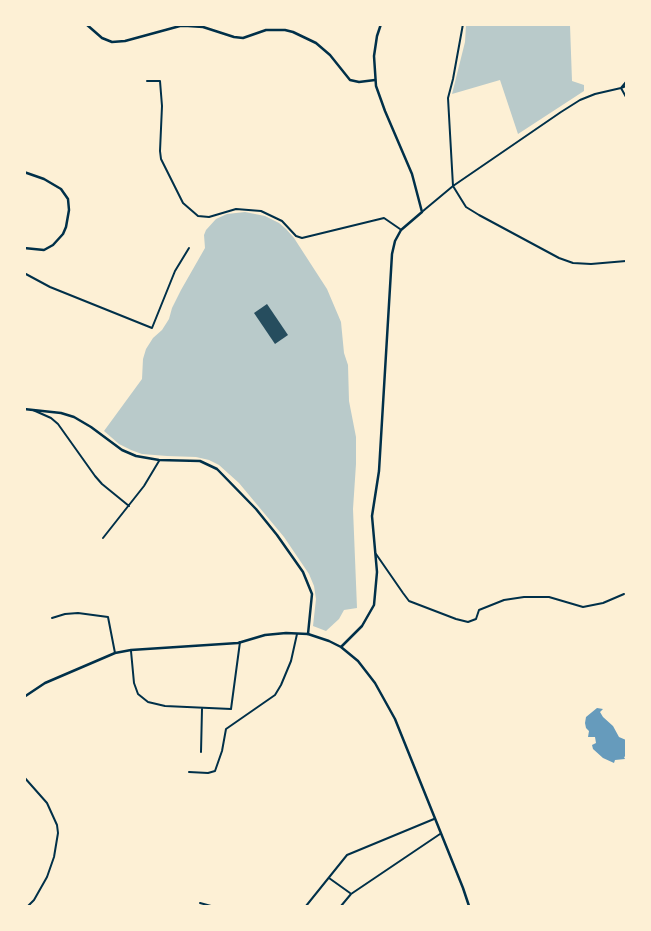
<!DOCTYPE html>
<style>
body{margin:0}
#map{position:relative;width:651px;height:931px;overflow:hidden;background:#fdf0d5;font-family:"Source Sans 3",sans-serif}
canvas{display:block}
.frame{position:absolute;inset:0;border:26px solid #fdf0d5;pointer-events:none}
</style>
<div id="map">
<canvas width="651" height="931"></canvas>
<div class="frame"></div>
</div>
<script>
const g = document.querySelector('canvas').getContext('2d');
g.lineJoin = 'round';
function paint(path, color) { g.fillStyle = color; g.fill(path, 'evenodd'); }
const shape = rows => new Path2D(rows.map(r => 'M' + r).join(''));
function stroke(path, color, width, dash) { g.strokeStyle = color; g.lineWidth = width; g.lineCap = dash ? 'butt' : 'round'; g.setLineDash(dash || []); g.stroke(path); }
paint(shape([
 [466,25,570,25,572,81,584,85,584,91,518,134,500,80,452,94,465,42],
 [245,212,265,216,279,223,286,229,294,238,327,289,341,322,344,353,348,365,349,401,356,437,356,464,353,509,357,608,344,610,339,619,326,631,313,626,316,599,314,586,309,574,284,537,239,483,219,465,209,460,196,457,167,456,142,454,131,450,119,444,104,431,142,379,143,359,146,349,153,338,162,330,169,319,172,308,181,290,205,248,204,235,206,230,216,219,227,214]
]), '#b9caca');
paint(shape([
 [597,708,603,709,600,712,603,717,613,726,619,737,626,740,626,756,624,757,625,759,615,760,614,763,603,758,593,749,592,745,596,743,595,737,588,737,589,731,586,728,585,723,586,717]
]), '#669bbc');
paint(shape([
 [267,304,288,335,275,344,254,313]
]), '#264d5e');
stroke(shape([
 [463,24,453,79,448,98,453,186,461,199,466,207,479,215,559,258,573,263,591,264,626,261],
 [147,81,160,81,162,106,160,151,161,159,183,203,198,216,209,217,236,209,261,211,282,221,296,236,302,238,384,218,400,229],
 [626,86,621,88,626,97],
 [423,211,453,186,561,112,580,100,595,94,621,88,626,82],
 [24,273,50,287,152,328,175,271,189,248],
 [33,410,51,418,58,424,95,476,102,484,129,506],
 [103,538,144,486,159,461],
 [376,554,403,593,409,601,456,619,468,622,476,619,479,610,504,600,524,597,549,597,583,607,603,603,624,594],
 [52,618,65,614,78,613,108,617,115,653],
 [131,651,134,683,138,694,148,702,165,706,231,709,240,642],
 [201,752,202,709],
 [189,772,208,773,215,771,222,751,226,729,275,695,281,685,291,661,297,634],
 [24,777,47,803,57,825,58,833,54,857,47,877,34,900,28,906],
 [329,878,350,893],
 [200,903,211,906],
 [306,906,347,855,434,819],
 [341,906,351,894,440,834]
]), '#003049', 2);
stroke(shape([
 [86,24,102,38,112,42,125,41,180,26,188,26,203,27,234,37,243,38,266,30,285,30,293,32,316,43,330,55,350,80,359,82,375,80],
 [24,172,44,179,61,189,68,199,69,210,66,227,63,234,53,245,44,250,24,248],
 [24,409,61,413,74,417,91,427,122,450,136,456,159,460,200,461,217,469,256,509,277,535,303,572,312,594,308,634]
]), '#003049', 2.5);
stroke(shape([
 [341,647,362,626,374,605,377,572,372,516,379,471,392,254,395,241,401,230,422,212,412,174,385,111,376,86,374,56,377,36,381,24],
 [24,697,45,683,115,653,131,650,238,643,265,635,286,633,308,634,329,641,341,647,358,661,375,683,395,719,463,888,469,906]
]), '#003049', 2.5);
</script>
